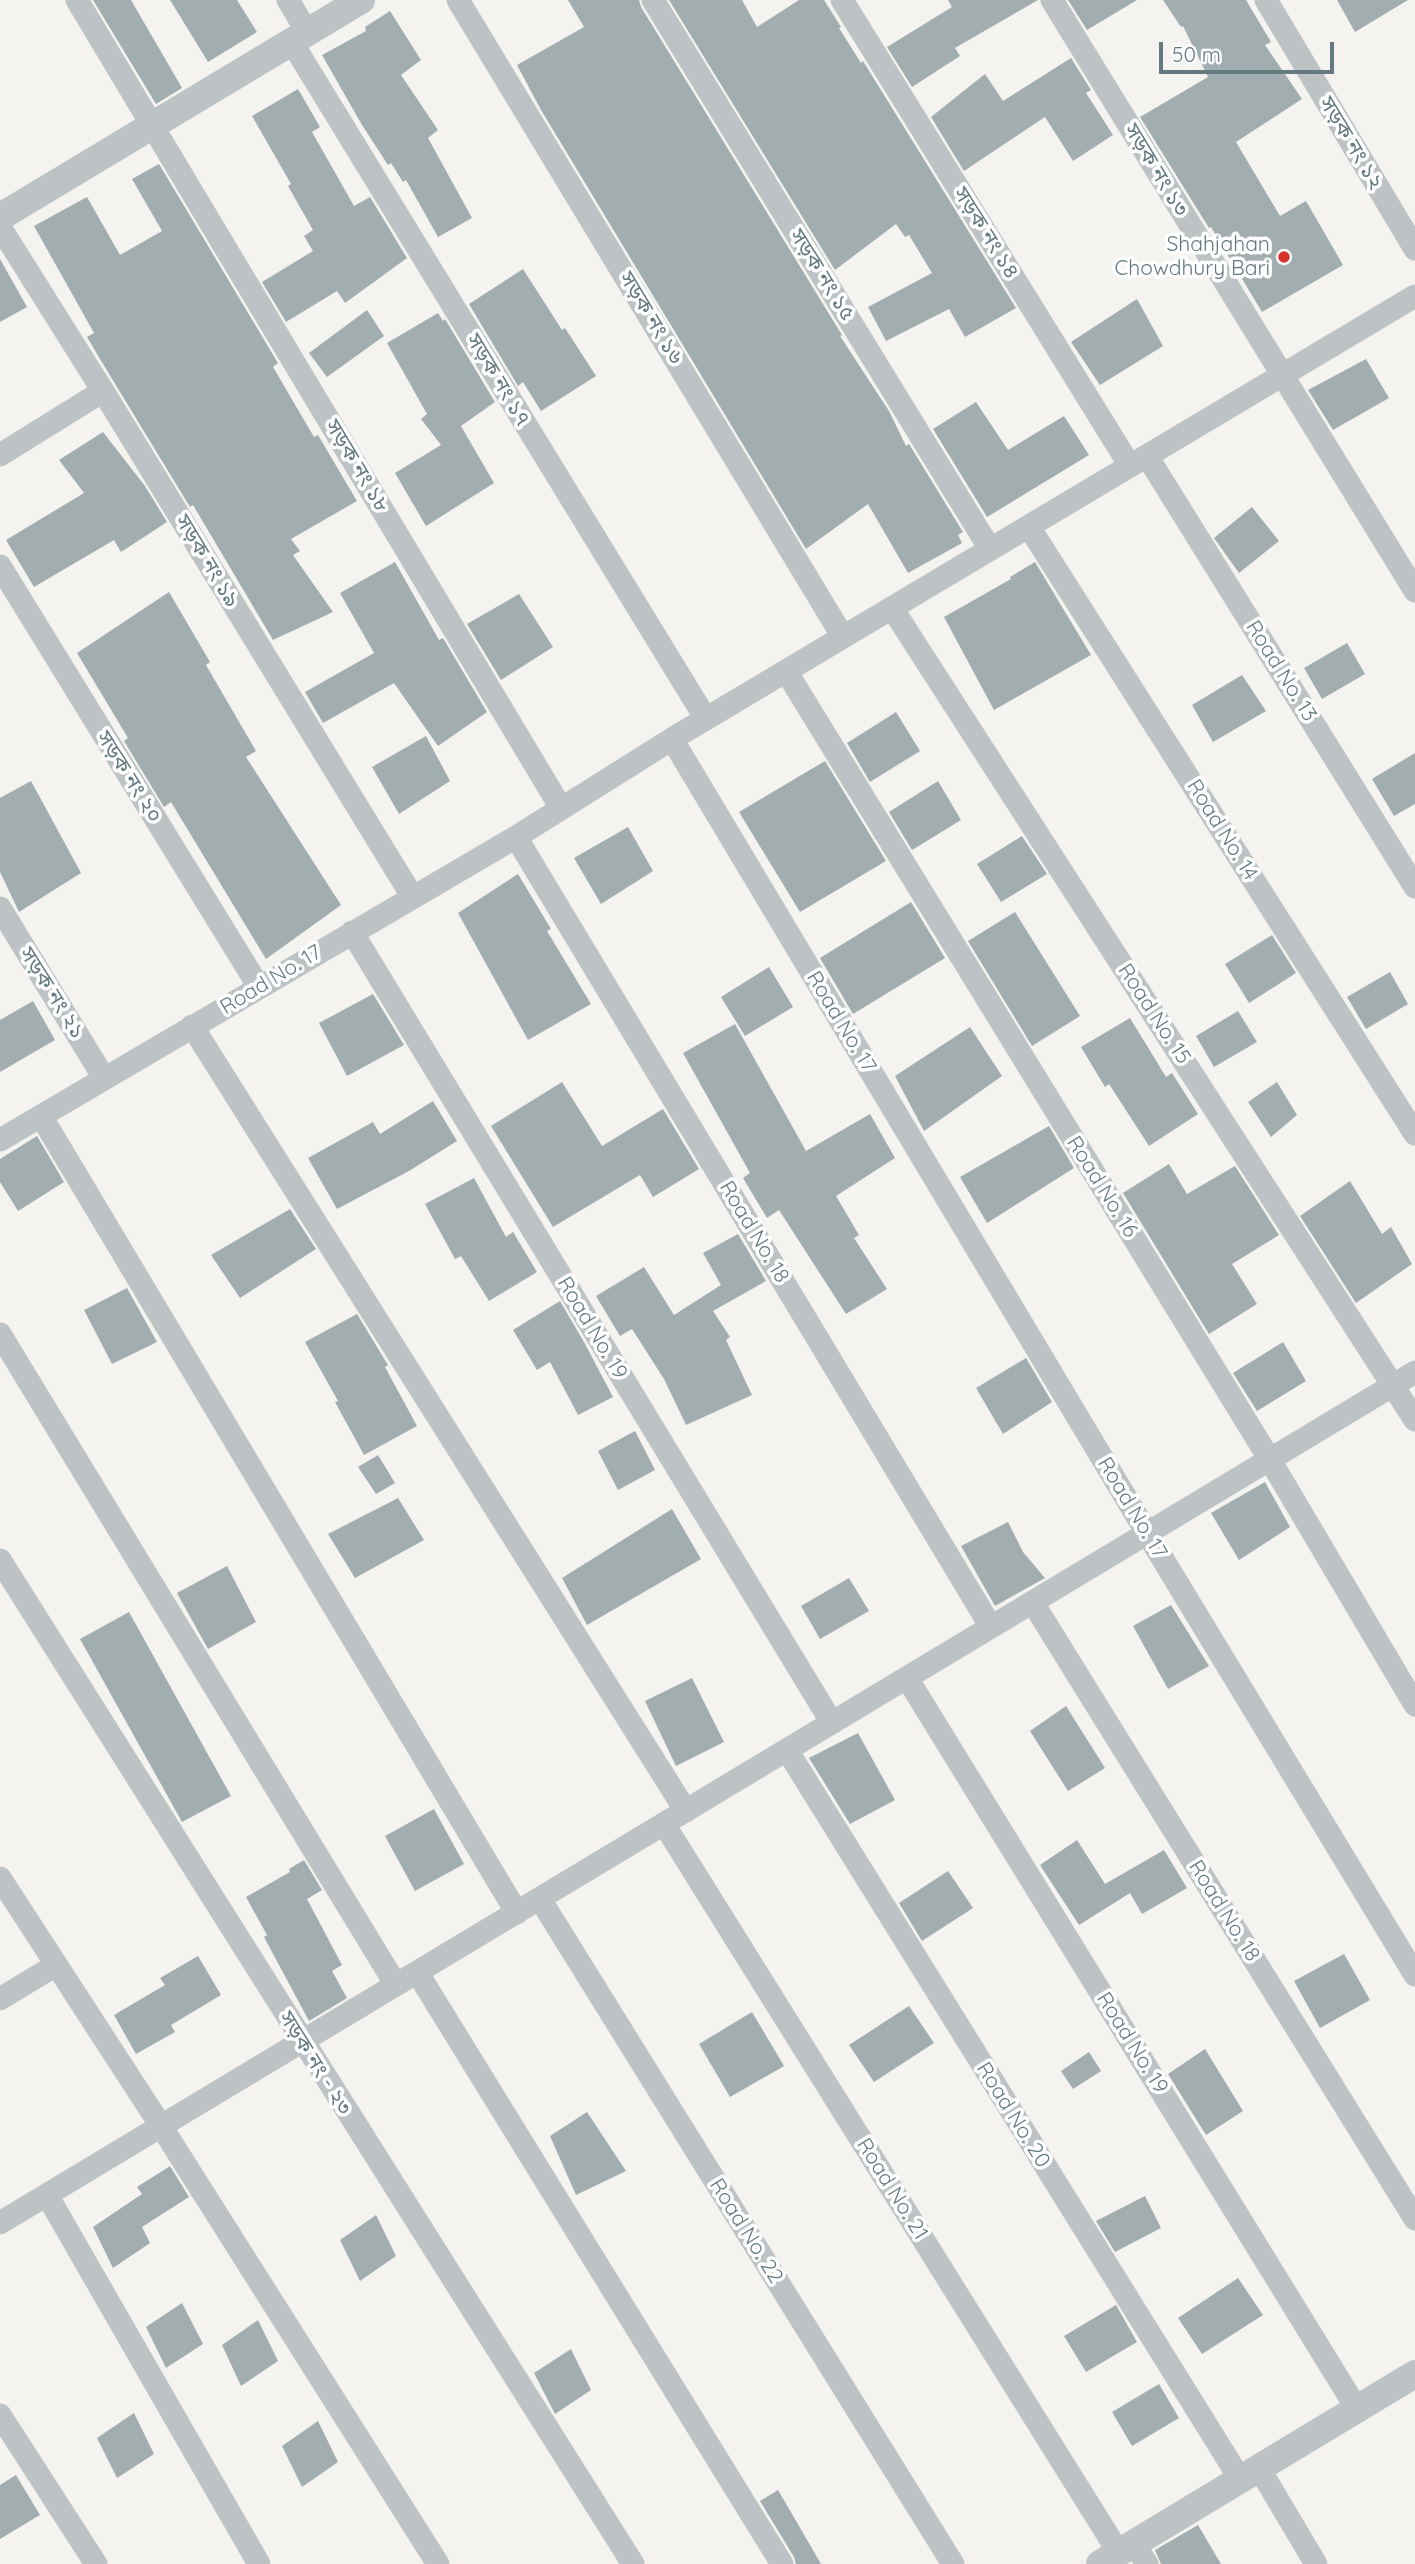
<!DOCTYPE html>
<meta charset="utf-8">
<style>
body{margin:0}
#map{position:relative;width:1415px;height:2564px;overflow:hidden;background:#f4f3f0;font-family:Quicksand,sans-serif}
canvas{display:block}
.scale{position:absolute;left:1159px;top:42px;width:175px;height:32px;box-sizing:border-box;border:4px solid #647980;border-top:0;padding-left:9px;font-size:21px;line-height:24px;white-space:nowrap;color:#647980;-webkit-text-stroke:5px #fff;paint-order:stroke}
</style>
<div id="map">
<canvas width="1415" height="2564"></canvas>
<div class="scale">50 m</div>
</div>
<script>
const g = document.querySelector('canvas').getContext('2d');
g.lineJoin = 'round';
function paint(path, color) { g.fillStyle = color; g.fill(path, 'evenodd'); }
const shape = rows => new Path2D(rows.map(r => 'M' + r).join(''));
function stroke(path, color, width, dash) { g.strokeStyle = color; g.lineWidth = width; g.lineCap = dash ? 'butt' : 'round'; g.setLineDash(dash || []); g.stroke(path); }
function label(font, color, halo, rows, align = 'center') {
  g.font = font + ' Quicksand,"Noto Sans Bengali",sans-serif'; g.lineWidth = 7; g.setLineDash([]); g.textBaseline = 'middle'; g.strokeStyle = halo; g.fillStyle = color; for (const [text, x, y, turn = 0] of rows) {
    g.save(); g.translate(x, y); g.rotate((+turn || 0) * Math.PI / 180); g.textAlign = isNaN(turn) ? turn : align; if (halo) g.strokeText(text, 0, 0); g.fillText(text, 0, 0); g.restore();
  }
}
paint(shape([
 [93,0,131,0,182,88,156,104],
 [170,0,237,0,257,32,208,62],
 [568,0,639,0,641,7,842,335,840,336,889,411,906,446,909,444,963,532,958,535,962,543,908,573,868,504,806,549,541,110,517,65,584,27],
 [669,0,742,0,757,27,799,0,824,0,841,27,839,28,861,63,863,61,1016,308,965,337,949,309,886,341,868,307,932,273,909,235,905,237,896,224,835,270],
 [948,0,1038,0,955,48,960,56,912,87,887,47,952,7],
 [1068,0,1137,0,1087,30],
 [1163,0,1246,0,1271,42,1265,45,1302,99,1236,142,1280,216,1306,201,1343,265,1262,312,1211,227,1209,228,1140,117,1208,77,1183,26,1181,27],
 [1337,0,1408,0,1355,32],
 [390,11,421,60,401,75,438,130,428,138,472,218,438,237,406,180,403,182,391,163,388,165,362,125,322,55,366,31,365,27],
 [1071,58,1091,90,1086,93,1113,135,1073,161,1045,117,964,171,931,117,985,74,1003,101],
 [298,89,320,127,312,132,354,206,370,197,407,258,345,303,337,291,286,322,262,282,313,251,304,236,313,230,288,186,291,184,252,116],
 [159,164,278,363,273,367,314,437,318,435,357,501,291,539,300,551,293,555,333,612,273,640,193,505,190,507,100,359,87,337,94,333,34,226,87,197,120,255,162,231,132,179],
 [0,259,27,307,0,322],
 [523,269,562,330,565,328,596,376,541,411,523,382,518,386,469,304],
 [1137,299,1163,346,1100,385,1071,342],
 [367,310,384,336,327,377,309,353],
 [438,313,443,321,445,319,495,402,461,426,494,483,426,526,395,473,441,445,421,419,427,414,387,343],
 [1366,359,1389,398,1333,430,1308,390],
 [976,402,1008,450,1064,416,1089,455,987,517,933,429],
 [103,432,145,486,167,522,121,552,114,540,34,587,6,540,84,493,59,460],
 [1252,507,1279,541,1239,573,1214,538],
 [395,562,439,640,443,638,487,712,438,746,394,683,323,723,305,692,374,653,340,593],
 [1035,562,1091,655,994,710,944,617,1011,579,1010,577],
 [169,592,210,662,206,665,256,751,246,757,341,905,266,959,171,802,164,807,124,741,128,738,77,653],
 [519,594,553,647,501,680,467,624],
 [1347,643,1365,674,1322,699,1304,668],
 [1242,675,1266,711,1213,742,1192,705],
 [896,712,920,751,870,782,847,743],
 [426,736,450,781,399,814,372,767],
 [1415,753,1415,804,1394,816,1372,779],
 [825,761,886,861,800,912,739,812],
 [31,781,81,873,19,912,0,872,0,798],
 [938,781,961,820,912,850,889,812],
 [628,827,653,871,601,904,574,858],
 [1022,836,1047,874,1001,902,977,864],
 [518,874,551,929,547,931,591,1004,528,1040,458,913],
 [911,902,945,958,853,1014,820,958],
 [1015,912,1080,1016,1032,1046,968,941],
 [1272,935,1296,973,1249,1003,1225,964],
 [769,967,793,1007,745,1036,721,997],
 [1390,972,1408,1004,1366,1029,1347,997],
 [373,994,404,1045,347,1076,319,1023],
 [33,1001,55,1040,0,1072,0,1020],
 [1238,1011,1257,1042,1214,1067,1196,1036],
 [1130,1018,1166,1077,1172,1073,1198,1114,1149,1146,1109,1084,1105,1087,1081,1047],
 [735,1024,806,1151,870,1114,895,1158,836,1196,859,1235,854,1238,887,1289,846,1314,779,1210,767,1218,743,1178,750,1173,683,1053],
 [970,1027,1002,1076,924,1131,895,1076],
 [562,1082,602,1146,663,1109,699,1169,653,1197,640,1175,553,1227,491,1126],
 [1277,1082,1297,1115,1271,1137,1248,1102],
 [433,1101,457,1141,409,1171,337,1209,308,1158,373,1122,380,1134],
 [1049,1126,1074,1168,987,1223,960,1177],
 [37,1136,64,1182,18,1211,0,1182,0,1159],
 [1169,1164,1187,1194,1235,1166,1279,1235,1232,1264,1257,1304,1209,1334,1123,1193],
 [474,1178,506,1237,513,1232,537,1272,489,1301,461,1256,455,1259,425,1204],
 [1350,1181,1382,1234,1391,1227,1412,1264,1356,1303,1300,1216],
 [290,1209,316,1249,240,1298,211,1255],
 [738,1234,766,1281,713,1311,730,1337,726,1340,752,1395,686,1425,664,1379,632,1329,620,1336,596,1296,644,1267,674,1315,721,1285,703,1253],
 [127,1288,157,1342,112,1364,84,1310],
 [560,1301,584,1342,613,1397,578,1415,550,1362,537,1370,513,1330],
 [357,1314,388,1365,385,1367,417,1426,364,1455,335,1402,338,1401,305,1342],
 [1283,1342,1306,1381,1257,1411,1233,1373],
 [1026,1358,1052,1402,1003,1434,976,1388],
 [635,1431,655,1470,618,1490,598,1451],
 [378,1455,395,1483,376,1494,358,1467],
 [1265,1482,1290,1527,1239,1560,1211,1513],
 [398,1498,424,1540,355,1578,328,1534],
 [672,1509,701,1559,587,1625,562,1578],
 [1008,1522,1023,1552,1045,1578,995,1606,961,1546],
 [227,1566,256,1622,208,1649,177,1593],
 [849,1578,869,1611,820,1639,801,1606],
 [1171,1605,1209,1666,1168,1689,1133,1626],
 [129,1612,231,1796,182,1822,80,1639],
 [692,1678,724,1742,676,1766,645,1701],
 [1066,1706,1105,1768,1068,1791,1030,1731],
 [858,1733,895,1800,850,1824,809,1758],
 [434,1809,464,1864,415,1891,385,1836],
 [1077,1840,1105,1884,1164,1850,1187,1888,1142,1914,1130,1893,1079,1925,1040,1865],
 [304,1860,322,1890,307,1899,342,1965,332,1971,347,1998,309,2021,264,1937,267,1935,246,1897,290,1872,289,1869],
 [948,1871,973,1908,922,1941,899,1903],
 [1344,1954,1370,2000,1320,2028,1294,1981],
 [198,1956,221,1995,171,2025,175,2032,136,2054,114,2015,165,1985,160,1978],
 [909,2006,934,2043,874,2082,849,2045],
 [752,2012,784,2066,730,2097,699,2044],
 [1205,2049,1243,2111,1206,2135,1168,2074],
 [1089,2052,1101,2071,1073,2089,1061,2071],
 [587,2112,626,2171,576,2195,550,2136],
 [170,2166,189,2197,142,2227,150,2243,113,2268,93,2227,142,2194,137,2187],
 [1145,2196,1161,2228,1115,2252,1096,2221],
 [376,2215,396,2256,360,2281,340,2240],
 [1238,2278,1263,2315,1202,2354,1178,2318],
 [182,2303,203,2344,166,2368,146,2327],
 [1116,2305,1137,2342,1086,2372,1064,2336],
 [258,2320,278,2361,241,2386,222,2345],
 [571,2349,591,2390,555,2414,534,2373],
 [1159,2384,1179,2418,1132,2446,1112,2412],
 [134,2413,154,2454,117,2478,97,2438],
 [318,2421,338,2462,302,2487,282,2446],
 [16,2475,40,2515,0,2539,0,2485],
 [778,2490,799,2526,821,2564,796,2564,794,2557,760,2501],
 [1198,2525,1221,2564,1161,2564,1155,2550]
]), '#a2adb0');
stroke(shape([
 [77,0,561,808],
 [288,0,307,32],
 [458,0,843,637],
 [653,0,990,549],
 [842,0,1130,466],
 [1052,0,1415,591],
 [1266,0,1415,249],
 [291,41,706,719],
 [0,227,103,391,412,896],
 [0,455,103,391],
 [1147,456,1415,887],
 [1029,527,1415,1134],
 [0,566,259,987],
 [892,608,1415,1420],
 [786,671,1270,1460,1415,1705],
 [672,739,1147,1533,1415,1975],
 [516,837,991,1627],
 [0,908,104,1078],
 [352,932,832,1723],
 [192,1026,686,1811],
 [41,1116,517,1913],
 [0,1140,516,837,672,739,1415,296],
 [0,1334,396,1985],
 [0,1560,633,2564],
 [1033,1603,1415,2219],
 [907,1678,1357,2409],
 [787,1750,1240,2479],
 [664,1824,1119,2553],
 [0,1878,161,2126,438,2564],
 [540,1899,953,2564],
 [417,1972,782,2564],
 [0,1999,56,1965],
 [47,2195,259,2564],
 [0,2223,1415,1372],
 [0,2415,96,2564],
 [1259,2468,1316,2564],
 [1133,2543,1147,2564]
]), '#bdc2c4', 23);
stroke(shape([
 [0,217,361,0],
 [1100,2564,1415,2374]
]), '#bdc2c4', 28);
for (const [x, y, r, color] of [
 [1284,257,7,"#da332a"]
]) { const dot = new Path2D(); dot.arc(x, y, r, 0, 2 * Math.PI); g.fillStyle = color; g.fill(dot); stroke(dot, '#fff', 2.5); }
label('21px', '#647980', '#fff', [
 ["সড়ক নং ১২",1351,143,59],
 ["সড়ক নং ১৩",1156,170,59],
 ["সড়ক নং ১৪",986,233,58],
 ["সড়ক নং ১৫",822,275,58],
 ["সড়ক নং ১৬",651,318,59],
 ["সড়ক নং ১৭",498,380,59],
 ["সড়ক নং ১৮",357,466,59],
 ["সড়ক নং ১৯",207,561,59],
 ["Road No. 13",1281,671,58],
 ["সড়ক নং ২০",129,777,58],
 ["Road No. 14",1222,830,58],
 ["Road No. 17",271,980,-31],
 ["সড়ক নং ২১",52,993,58],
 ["Road No. 15",1154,1014,57],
 ["Road No. 17",841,1022,59],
 ["Road No. 16",1102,1187,58],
 ["Road No. 18",754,1232,59],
 ["Road No. 19",592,1328,59],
 ["Road No. 17",1132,1508,59],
 ["Road No. 18",1224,1911,58],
 ["Road No. 19",1132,2043,58],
 ["সড়ক নং - ২৩",315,2063,58],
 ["Road No. 20",1013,2115,58],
 ["Road No. 21",892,2189,58],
 ["Road No. 22",746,2231,58]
]);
label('21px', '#647980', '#fff', [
 ["Shahjahan",1270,245],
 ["Chowdhury Bari",1270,269]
], 'right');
</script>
